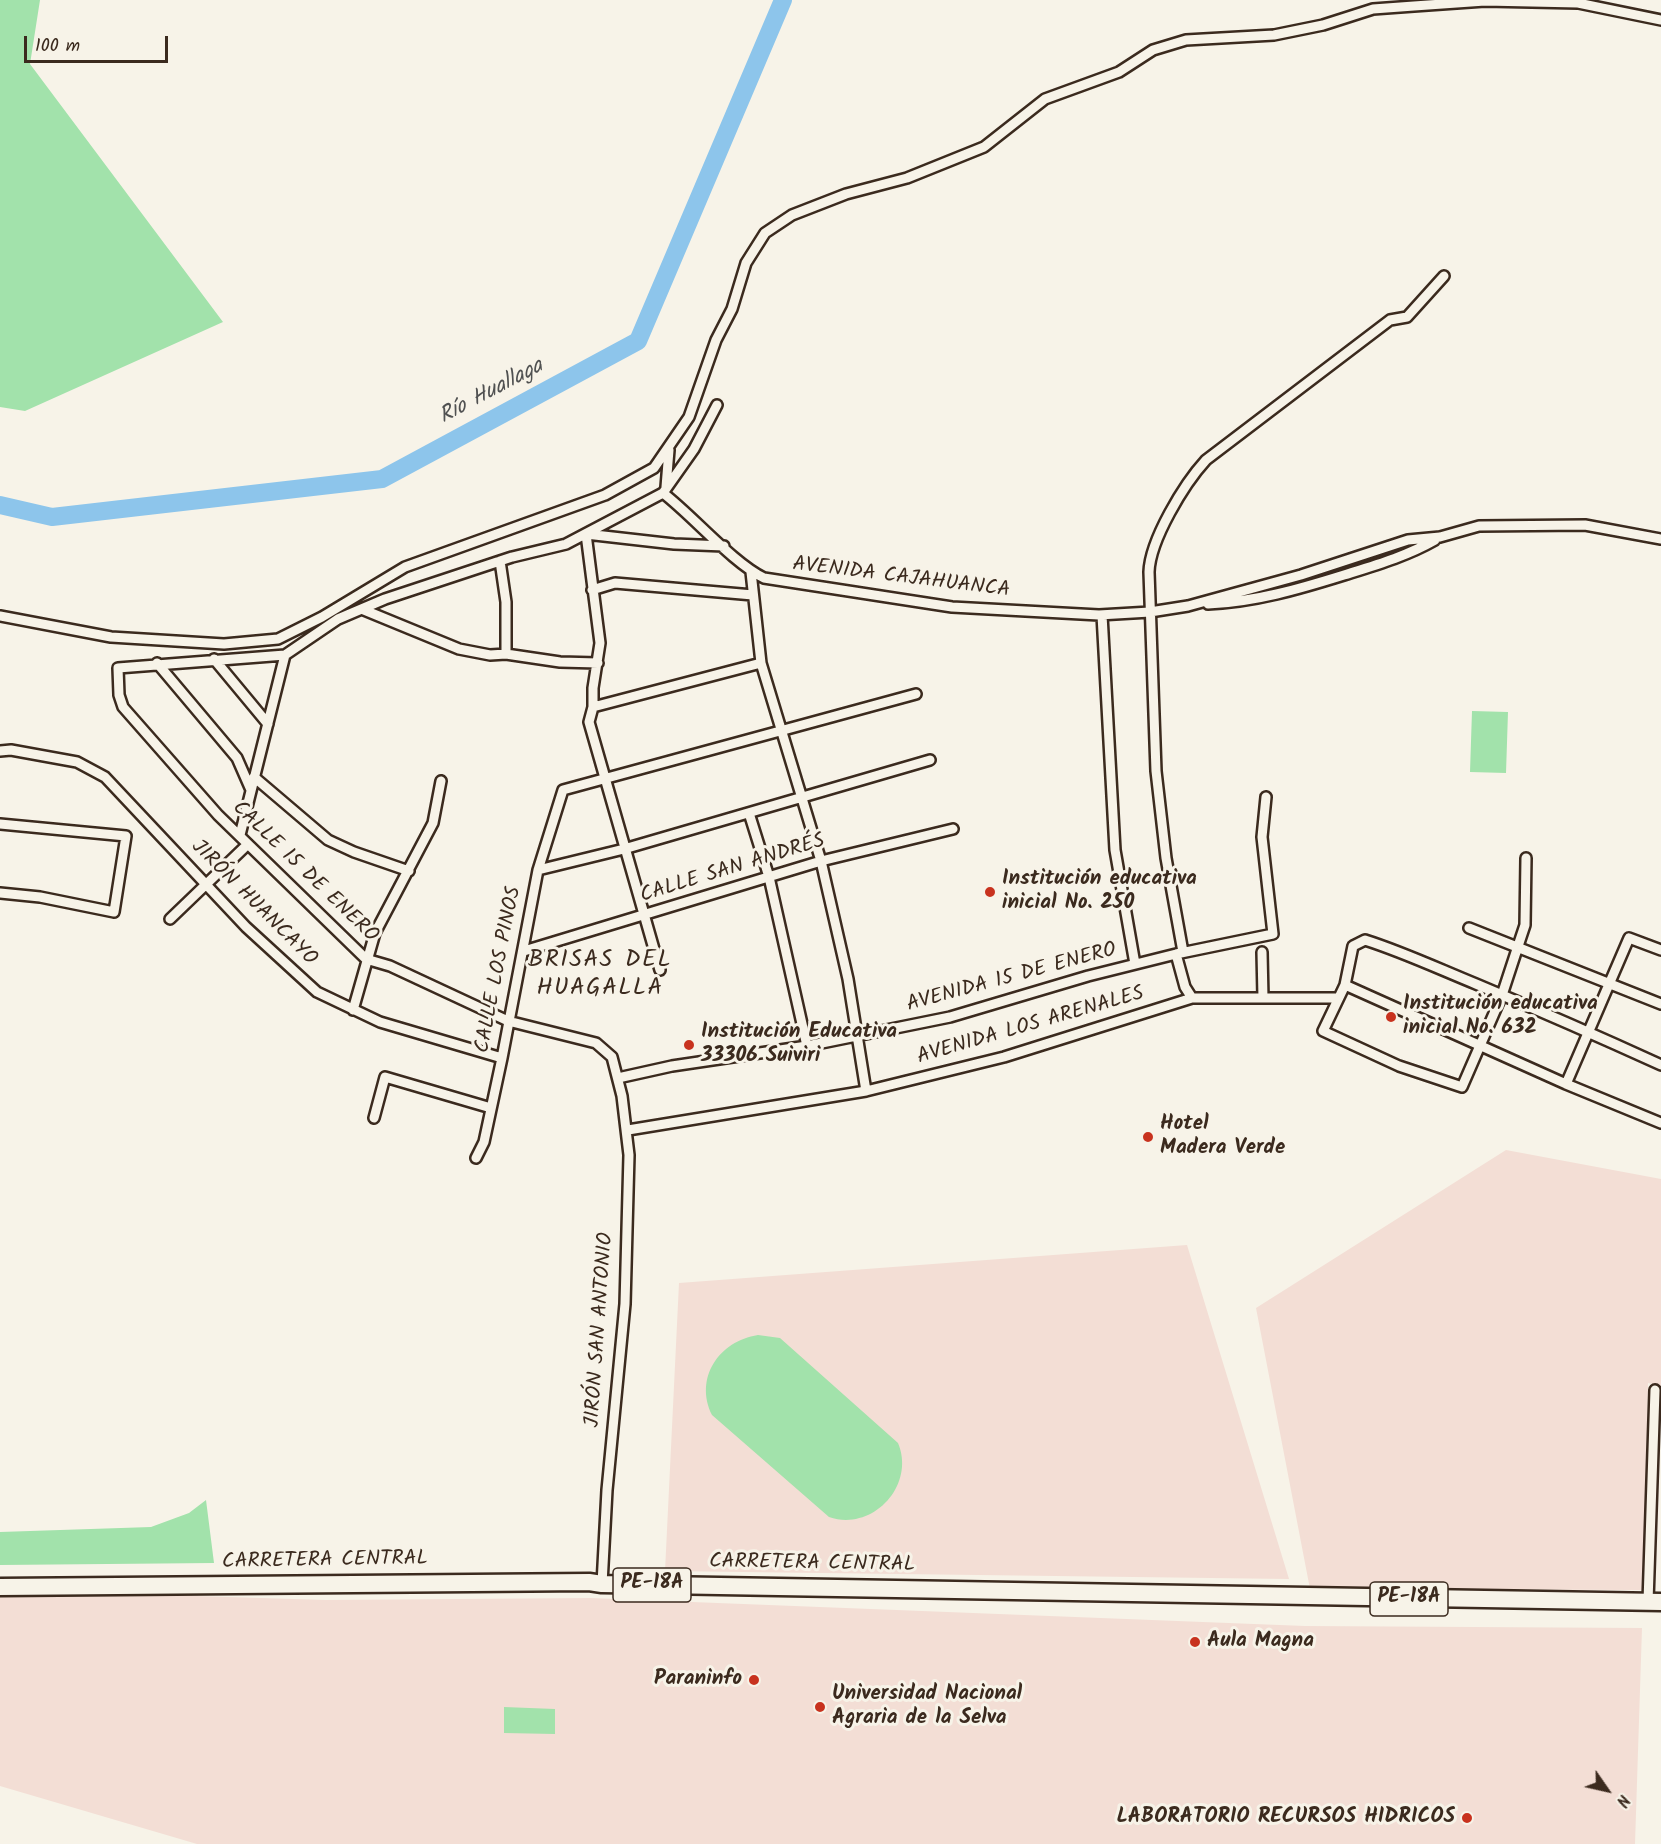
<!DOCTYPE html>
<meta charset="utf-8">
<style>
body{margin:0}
#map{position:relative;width:1661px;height:1844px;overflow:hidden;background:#f7f3e8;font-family:Kalam,sans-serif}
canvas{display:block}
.north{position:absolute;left:1577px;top:1760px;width:60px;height:60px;-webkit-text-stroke:4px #f7f3e8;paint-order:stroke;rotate:124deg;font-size:16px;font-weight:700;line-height:24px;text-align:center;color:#3b2a1e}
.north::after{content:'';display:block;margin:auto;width:21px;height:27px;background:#3b2a1e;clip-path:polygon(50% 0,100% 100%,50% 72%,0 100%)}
.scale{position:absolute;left:24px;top:36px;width:144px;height:27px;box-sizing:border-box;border:3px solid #3b2a1e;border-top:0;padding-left:8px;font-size:18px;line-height:21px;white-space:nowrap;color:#3b2a1e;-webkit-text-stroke:4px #f7f3e8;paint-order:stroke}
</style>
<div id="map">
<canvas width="1661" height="1844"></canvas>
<div class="north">N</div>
<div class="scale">100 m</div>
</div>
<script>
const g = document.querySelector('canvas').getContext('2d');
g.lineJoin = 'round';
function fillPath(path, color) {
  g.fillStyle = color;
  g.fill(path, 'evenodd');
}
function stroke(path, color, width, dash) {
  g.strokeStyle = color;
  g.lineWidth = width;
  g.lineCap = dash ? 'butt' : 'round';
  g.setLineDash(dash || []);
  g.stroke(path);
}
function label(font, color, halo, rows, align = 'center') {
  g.font = font + ' Kalam,sans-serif';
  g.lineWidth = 6;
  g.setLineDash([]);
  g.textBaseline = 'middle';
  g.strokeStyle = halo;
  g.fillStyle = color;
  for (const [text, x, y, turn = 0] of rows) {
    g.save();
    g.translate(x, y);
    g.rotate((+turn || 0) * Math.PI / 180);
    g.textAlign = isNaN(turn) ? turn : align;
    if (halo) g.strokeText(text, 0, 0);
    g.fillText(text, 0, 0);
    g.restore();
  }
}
fillPath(new Path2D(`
 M1506 1150 1661 1179V1386L1648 1383 1644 1590 1310 1589 1256 1308Z
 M1187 1245 1289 1579 665 1571 679 1283Z
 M0 1590 326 1600 590 1598 1305 1626 1642 1628 1635 1844H197L0 1786Z`), '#f3ded5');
fillPath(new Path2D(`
 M0 0H40L30 64 223 322 25 411 0 407Z
 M1472 711 1508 712 1506 773 1470 772Z
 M758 1335 780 1338 898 1443C916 1486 872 1532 829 1517L712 1415C694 1378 719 1341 758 1335Z
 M206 1500 214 1563 0 1565V1532L151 1527 189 1513Z
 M504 1707 555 1709V1734L504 1733Z`), '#a2e2ab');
stroke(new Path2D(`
 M0 505 52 517 382 479 638 341 783 0`), '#8dc5eb', 18);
const street = new Path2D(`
 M666 487 669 450
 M663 493C693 516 733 563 764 578L952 607 1099 615 1150 612 1188 606 1301 575 1408 540 1440 537 1479 526 1585 525 1661 539
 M500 561 506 602V654
 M751 572 761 663 821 861 848 979 866 1091
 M592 590 615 583 753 595
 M1208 604C1255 602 1299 589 1344 575 1376 565 1407 556 1435 540
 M364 610 459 649 490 655 506 654 560 662 598 663
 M1102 615 1115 850 1135 964
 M0 616 111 637 224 644 278 639 322 617 405 567 605 495 654 468 689 417 716 340 732 309 746 263 765 233 792 215 846 194 907 178 984 147 1045 99 1119 72 1153 50 1186 40 1274 35 1323 25 1373 9 1414 6 1485 1 1578 3 1661 20
 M214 659 268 724
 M157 663 237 758 251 790
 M593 707 761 663
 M0 751 11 750 77 762 105 777 246 927 317 992 380 1022 502 1058
 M254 777 328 840 354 852 409 871
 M749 813 769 877 807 1046
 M0 824 126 836 114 912 40 897 0 893
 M240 835 285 655
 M1526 858 1525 925 1521 937 1502 995 1462 1087 1399 1066 1323 1031 1345 985 1353 946 1365 940C1403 952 1439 969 1476 984 1538 1010 1600 1037 1661 1065
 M538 870 624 849 930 760
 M170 919 248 844
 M1469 928 1661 1004
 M524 951 821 861 953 829
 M1183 952 1166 858 1156 771 1149 572C1150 540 1184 484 1206 460L1390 320 1407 317 1444 276
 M1262 952 1263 998
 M1176 954 1185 987 1192 998
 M660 970 589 722 593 707V688L600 643 586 534 674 544 724 546
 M1345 985 1566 1084 1661 1123
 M353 1010 375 933 433 823 441 781
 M618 1078 672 1066 807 1046 950 1017 1088 976 1176 954 1273 934 1262 837 1266 797
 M1566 1084 1629 938 1661 950
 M374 1118 385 1077 491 1108
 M628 1130 866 1091 1004 1057 1192 998H1338
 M476 1158 484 1142 502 1058 538 870 563 790 916 694
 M602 1584 607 1490 625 1304 629 1155 622 1096 612 1057 596 1043 508 1021 390 966 366 959 218 815 123 707 119 695 118 668 285 655 338 619 385 599 512 557 566 544 663 493 694 449 717 405
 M1648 1602 1655 1390`);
const highway = new Path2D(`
 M0 1587 589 1582 602 1584 1661 1602`);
stroke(street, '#3b2a1e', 14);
stroke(highway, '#3b2a1e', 21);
stroke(street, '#f7f3e8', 9);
stroke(highway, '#f7f3e8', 16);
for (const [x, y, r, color] of [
 [990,892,6,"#c8321e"],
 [1391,1017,6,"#c8321e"],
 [689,1045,6,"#c8321e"],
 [1148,1137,6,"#c8321e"],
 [1195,1642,6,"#c8321e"],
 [754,1680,6,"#c8321e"],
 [820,1707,6,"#c8321e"],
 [1467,1818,6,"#c8321e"]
]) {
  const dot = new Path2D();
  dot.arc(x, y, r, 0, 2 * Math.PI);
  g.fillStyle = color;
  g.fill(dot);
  stroke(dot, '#f7f3e8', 2);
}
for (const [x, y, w] of [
 [652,1585,78],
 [1409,1599,78]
]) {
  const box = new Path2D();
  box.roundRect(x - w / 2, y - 17, w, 34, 4.5);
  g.fillStyle = '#f7f3e8';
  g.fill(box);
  stroke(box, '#3b2a1e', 1.5);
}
label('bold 20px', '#3b2a1e', null, [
 ["PE-18A",652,1585],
 ["PE-18A",1409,1599]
]);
label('21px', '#3b2a1e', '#f7f3e8', [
 ["AVENIDA CAJAHUANCA",901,579,7],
 ["CALLE SAN ANDRÉS",733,870,-17],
 ["CALLE 15 DE ENERO",304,873,44],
 ["JIRÓN HUANCAYO",253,904,45],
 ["CALLE LOS PINOS",500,970,-79],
 ["AVENIDA 15 DE ENERO",1012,979,-15],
 ["AVENIDA LOS ARENALES",1031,1027,-16],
 ["JIRÓN SAN ANTONIO",601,1330,-86],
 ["CARRETERA CENTRAL",325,1562,-1],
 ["CARRETERA CENTRAL",812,1565,1]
]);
label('bold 21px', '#3b2a1e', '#f7f3e8', [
 ["Institución educativa",1002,880],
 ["inicial No. 250",1002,904],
 ["Institución educativa",1403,1005],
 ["inicial No. 632",1403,1029],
 ["Institución Educativa",701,1033],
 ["33306 Suiviri",701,1057],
 ["Hotel",1160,1125],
 ["Madera Verde",1160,1149],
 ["Aula Magna",1207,1642],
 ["Paraninfo",742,1680,"right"],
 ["Universidad Nacional",832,1695],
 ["Agraria de la Selva",832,1719],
 ["LABORATORIO RECURSOS HIDRICOS",1455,1818,"right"]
], 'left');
label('italic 22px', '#505151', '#f7f3e8', [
 ["Río Huallaga",492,393,-28]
]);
g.letterSpacing = '1.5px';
label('24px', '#3b2a1e', '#f7f3e8', [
 ["BRISAS DEL",600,962],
 ["HUAGALLA",600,990]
]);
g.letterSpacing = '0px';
</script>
